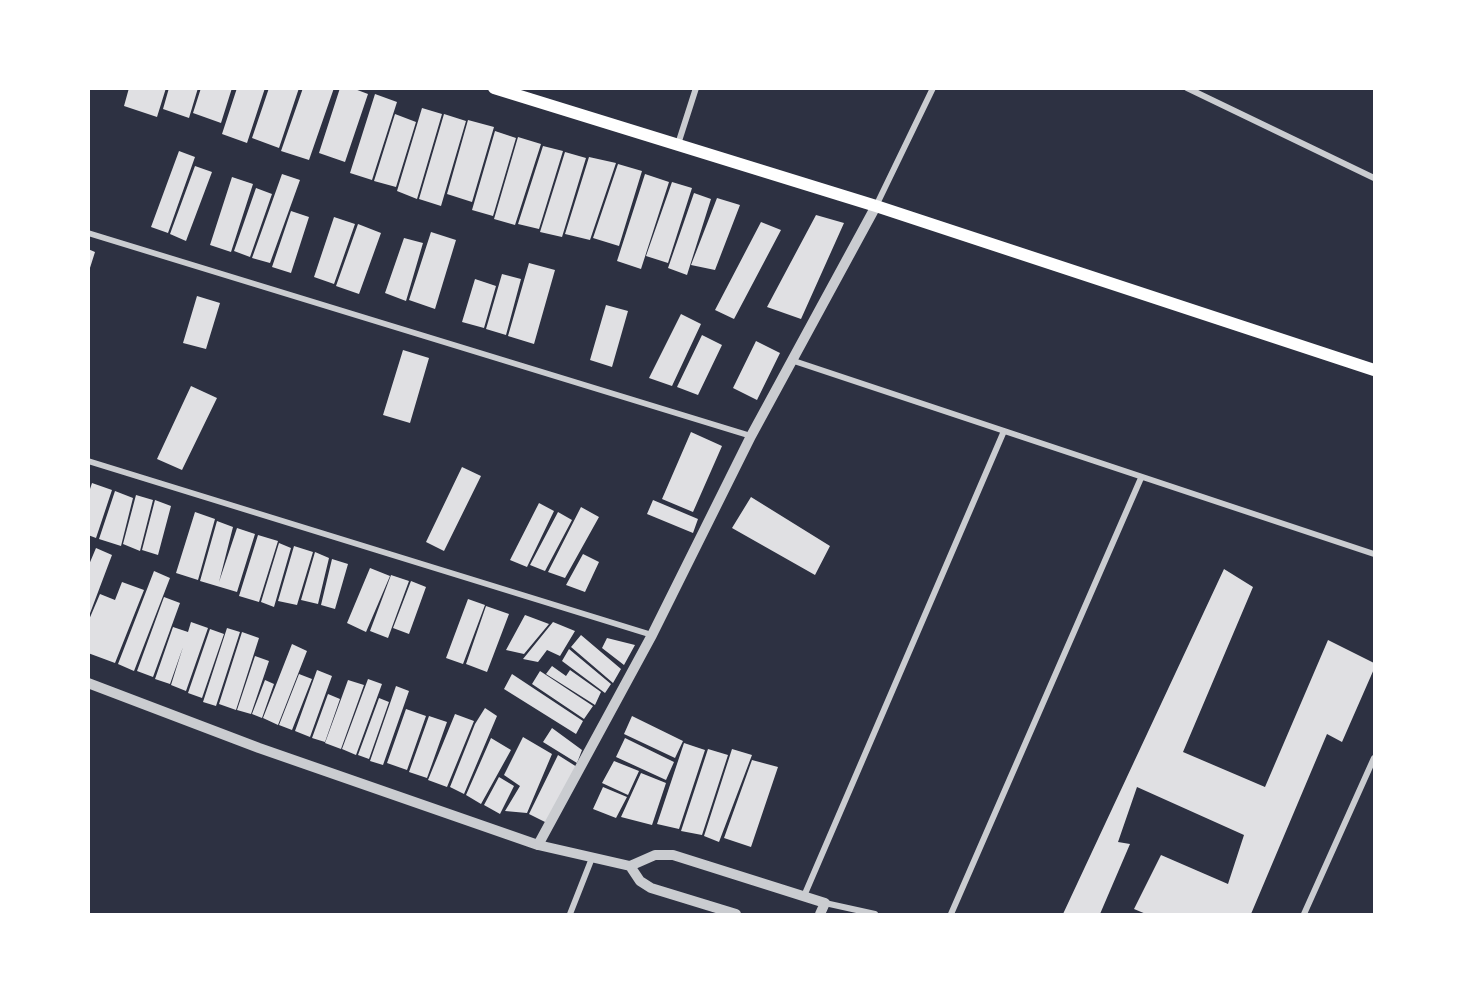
<!DOCTYPE html>
<style>
body{margin:0}
#map{position:relative;width:1463px;height:1003px;overflow:hidden;background:#2d3142;font-family:"Exo 2",sans-serif}
canvas{display:block}
.frame{position:absolute;inset:0;border:90px solid #fff;pointer-events:none}
</style>
<div id="map">
<canvas width="1463" height="1003"></canvas>
<div class="frame"></div>
</div>
<script>
const g = document.querySelector('canvas').getContext('2d');
g.lineJoin = 'round';
function fillPath(path, color) {
  g.fillStyle = color;
  g.fill(path, 'evenodd');
}
function stroke(path, color, width, dash) {
  g.strokeStyle = color;
  g.lineWidth = width;
  g.lineCap = dash ? 'butt' : 'round';
  g.setLineDash(dash || []);
  g.stroke(path);
}
fillPath(new Path2D(`
 M129 88H166L157 117 124 106Z
 M169 88H198L189 118 163 109Z
 M201 88H232L221 123 193 113Z
 M237 88H265L247 143 222 134Z
 M269 88H299L279 148 252 138Z
 M303 88H334L309 160 281 151Z
 M340 88H352L368 94 345 162 319 153Z
 M375 94 397 102 372 180 350 173Z
 M422 108 442 114 417 199 397 191Z
 M395 114 416 122 396 187 374 181Z
 M444 114 466 121 441 206 419 199Z
 M468 120 494 127 472 202 447 194Z
 M495 131 516 138 493 216 472 210Z
 M518 137 541 144 515 225 494 219Z
 M543 146 563 151 539 229 518 224Z
 M179 151 195 157 168 233 151 227Z
 M565 152 586 158 562 237 540 232Z
 M589 157 616 163 590 240 565 234Z
 M618 164 642 171 619 246 593 238Z
 M195 166 212 172 186 241 170 234Z
 M282 174 300 180 270 263 252 258Z
 M645 174 669 182 641 269 617 261Z
 M232 177 253 184 231 252 210 245Z
 M672 182 692 188 668 263 646 256Z
 M256 188 272 194 250 257 234 251Z
 M694 193 711 199 687 275 668 268Z
 M717 198 740 205 715 270 691 265Z
 M291 211 309 217 291 273 272 267Z
 M816 215 844 223 801 319 767 307Z
 M334 217 355 224 334 284 314 277Z
 M761 222 781 230 734 319 715 310Z
 M358 224 381 233 359 294 336 286Z
 M431 232 456 240 435 309 409 300Z
 M404 238 423 243 406 301 385 293Z
 M88 249 95 252 89 271 88 270Z
 M529 263 555 270 534 344 508 336Z
 M502 274 521 279 506 335 486 329Z
 M475 279 496 286 484 328 462 322Z
 M197 296 220 303 206 349 183 343Z
 M606 305 628 311 612 367 590 360Z
 M681 314 701 324 672 386 649 378Z
 M702 335 722 345 698 395 677 387Z
 M756 341 780 353 757 400 733 388Z
 M403 350 429 358 410 423 383 415Z
 M191 386 217 398 182 470 157 459Z
 M691 432 722 446 693 512 662 499Z
 M462 467 481 476 444 551 426 542Z
 M92 483 112 490 96 538 88 535V495Z
 M115 491 133 498 121 546 99 539Z
 M136 495 153 500 140 551 123 544Z
 M751 497 830 546 815 575 732 528Z
 M155 500 171 506 158 555 142 550Z
 M653 500 698 519 693 533 647 514Z
 M539 503 554 511 527 567 510 560Z
 M581 507 599 517 565 578 548 572Z
 M195 512 215 519 198 580 176 573Z
 M558 512 572 520 545 571 530 565Z
 M217 521 233 527 219 582 237 528 255 534 237 592 200 581Z
 M258 535 278 541 259 602 239 596Z
 M279 543 291 548 274 607 261 602Z
 M294 546 313 552 297 605 278 601Z
 M96 548 112 555 89 616 88 567Z
 M315 552 329 558 318 604 301 600Z
 M583 554 599 562 585 592 566 585Z
 M332 559 348 564 335 609 321 605Z
 M370 568 390 576 366 632 347 623Z
 M1224 569 1253 587 1183 752 1265 787 1328 640 1374 663V669L1342 742 1327 734 1251 914H1146L1134 909 1161 855 1228 884 1244 835 1137 787 1118 842 1130 844 1100 914H1063Z
 M154 571 170 578 134 671 118 664Z
 M391 575 409 581 388 638 370 631Z
 M411 581 426 587 409 634 393 628Z
 M122 582 144 590 115 663 88 653V622L100 594 115 600Z
 M164 597 180 603 153 677 137 671Z
 M468 599 485 605 463 664 446 658Z
 M486 606 509 614 487 672 466 664Z
 M525 615 549 624 524 654 506 650Z
 M191 622 208 628 186 691 171 685 183 647 170 684 155 679 173 627 188 632Z
 M553 622 575 631 560 656 547 650 538 662 523 659Z
 M227 628 240 632 216 706 203 702Z
 M210 629 224 634 202 698 188 693Z
 M242 632 259 638 236 710 219 704Z
 M581 635 621 669 613 683 571 647Z
 M607 638 635 645 624 665 602 648Z
 M292 644 307 651 278 725 263 718Z
 M569 649 611 684 605 693 562 661Z
 M255 656 269 661 251 714 237 710Z
 M552 666 566 676 570 670 601 692 595 705 546 674Z
 M317 670 332 676 310 737 295 731Z
 M540 671 593 706 584 719 532 684Z
 M299 674 312 679 292 730 279 725Z
 M512 674 583 721 576 734 504 689Z
 M368 679 382 684 356 755 342 749Z
 M265 680 274 684 262 718 252 714Z
 M348 680 364 685 341 749 325 743Z
 M396 686 409 691 383 765 370 761Z
 M328 694 340 699 325 742 312 738Z
 M379 698 389 702 369 759 358 755Z
 M485 708 497 716 464 794 450 787 475 724Z
 M406 709 426 716 407 770 387 763Z
 M455 714 474 721 447 787 428 780Z
 M429 716 447 722 427 778 409 772Z
 M632 716 683 741 675 758 624 734Z
 M552 728 582 750 577 763 543 742Z
 M523 737 552 754 527 813 505 811 520 786 504 775Z
 M491 738 511 750 481 804 466 795Z
 M625 738 674 762 666 780 616 757Z
 M684 743 705 750 679 829 657 824Z
 M708 749 728 755 702 835 681 831Z
 M732 749 752 755 719 842 704 836Z
 M558 755 577 767 547 823 529 814Z
 M752 760 778 767 751 847 724 838Z
 M614 761 639 771 628 795 602 783Z
 M641 773 666 783 652 825 621 817Z
 M499 777 514 786 500 814 484 805Z
 M603 787 627 797 616 818 593 809Z`), '#e0e0e3');
stroke(new Path2D(`
 M1187 88 1374 178
 M678 144 696 88
 M876 206 933 88
 M88 233 751 436
 M794 361 1374 554
 M88 461 652 635
 M804 896 1004 431
 M825 903 875 914
 M570 914 592 858
 M951 914 1141 478
 M1304 914 1374 758`), '#caccd0', 6);
stroke(new Path2D(`
 M88 683 259 748 538 845 630 866 655 855H673L825 903 820 914
 M538 845 652 635 751 436 876 206
 M630 866 640 881 651 888 736 914`), '#caccd0', 10);
stroke(new Path2D(`
 M494 88 876 206 1374 370`), '#fff', 12);
</script>
